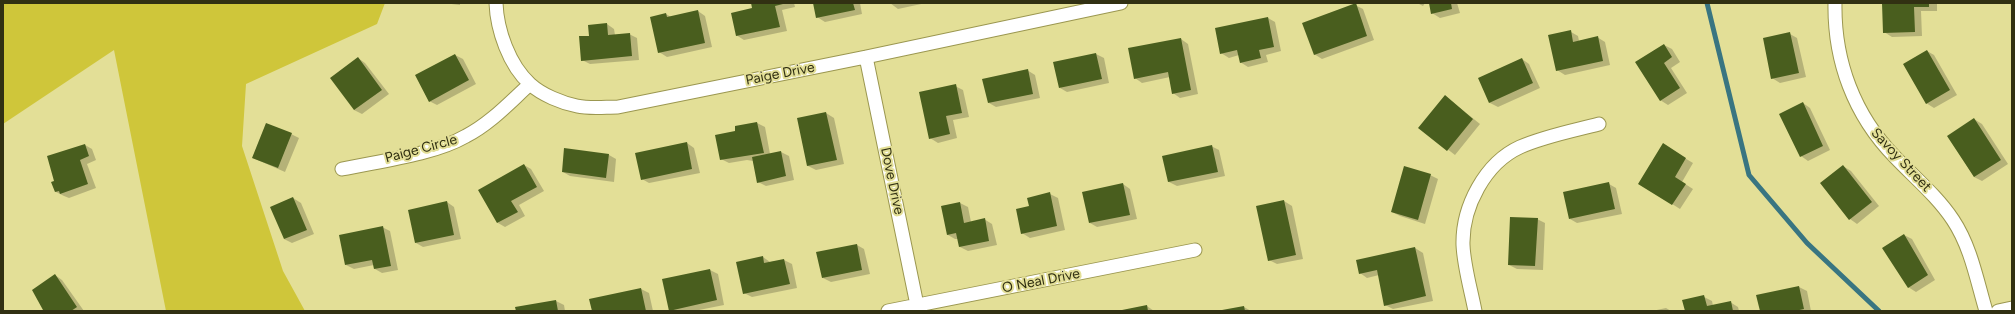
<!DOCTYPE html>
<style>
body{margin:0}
#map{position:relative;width:2015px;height:314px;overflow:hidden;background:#e3df97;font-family:Figtree,sans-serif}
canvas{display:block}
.frame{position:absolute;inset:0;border:4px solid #313012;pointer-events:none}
</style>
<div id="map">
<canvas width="2015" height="314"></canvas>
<div class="frame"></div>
</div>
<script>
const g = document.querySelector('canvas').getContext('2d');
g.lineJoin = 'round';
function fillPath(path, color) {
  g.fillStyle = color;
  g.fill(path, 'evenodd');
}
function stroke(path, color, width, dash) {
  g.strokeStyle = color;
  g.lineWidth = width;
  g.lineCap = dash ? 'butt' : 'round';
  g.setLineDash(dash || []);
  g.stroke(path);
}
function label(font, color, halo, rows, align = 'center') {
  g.font = font + ' Figtree,sans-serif';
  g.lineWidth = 4;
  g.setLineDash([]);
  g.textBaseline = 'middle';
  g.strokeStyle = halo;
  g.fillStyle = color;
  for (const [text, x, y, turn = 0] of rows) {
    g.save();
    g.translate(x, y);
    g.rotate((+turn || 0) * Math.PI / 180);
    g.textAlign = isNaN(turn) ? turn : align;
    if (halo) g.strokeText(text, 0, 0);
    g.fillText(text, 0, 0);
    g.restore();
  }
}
fillPath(new Path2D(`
 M3 3H385L377 24 246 84 242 146 283 271 305 311H166L114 50 3 124Z`), '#cfc63a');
fillPath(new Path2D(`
 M443 3H460V5Z
 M752 3H794L795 7 782 10 787 31 744 40 736 35 753 9Z
 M814 3H860L862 14 825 22 817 17Z
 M890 3H926L898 9Z
 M1417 3H1425L1423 6Z
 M1430 3H1457L1460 13 1440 18 1432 13Z
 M1784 3H1799L1798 4Z
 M1883 3H1937V11H1921L1922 36 1892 37 1884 32Z
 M1355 5 1363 9 1374 40 1322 59 1314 54Z
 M698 11 705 16 712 47 667 57 659 52 666 14 671 17Z
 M1268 18 1275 22 1281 51 1266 55 1268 62 1248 67 1240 62 1239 55 1229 58 1221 53Z
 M607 24 614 29 615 35 629 34 637 38 639 60 590 64 582 60 590 36Z
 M1571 32 1578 36 1579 41 1597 37 1605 42 1610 65 1565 75 1557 70Z
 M1790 34 1797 38 1806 77 1780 83 1772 78Z
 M1181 39 1188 44 1198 94 1180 98 1173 93 1170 77 1142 83 1135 78Z
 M1664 45 1672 49 1680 62 1671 68 1687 93 1668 105 1660 100Z
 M1927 51 1934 55 1957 95 1934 108 1926 103Z
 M1096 54 1104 58 1109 83 1067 92 1060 88Z
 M455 55 463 59 476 84 437 105 429 101 416 76Z
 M358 58 365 63 389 94 362 114 354 110Z
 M1522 59 1529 64 1540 88 1498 107 1490 103 1479 79Z
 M1027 70 1035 75 1040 98 996 107 989 103Z
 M955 86 963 90 969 117 953 120 957 138 938 143 930 138Z
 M1445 96 1480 124 1455 155 1420 128Z
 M1803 103 1810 108 1830 150 1808 161 1801 156Z
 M826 113 834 118 844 164 816 170 808 166 798 119Z
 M1974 119 1982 124 2008 164 1982 181 1974 177 1948 136Z
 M757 123 765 127 770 154 781 152 789 156 794 180 766 186 758 182 753 161 747 160 729 163 721 159 737 131 736 127Z
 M291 134 299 138 285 172 253 158Z
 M687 143 694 148 700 173 649 183 642 179Z
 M85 145 92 149 96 160 87 164 96 188 69 198 64 196 56 192 53 183 56 182Z
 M1663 145 1693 163 1682 182 1693 189 1680 209 1639 183Z
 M1211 146 1219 150 1225 176 1177 186 1169 182 1164 157Z
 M609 155 616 159 614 182 570 176 563 172Z
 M524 165 531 169 544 191 519 205 525 216 505 227 498 223Z
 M1843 166 1851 171 1879 206 1857 224 1850 219Z
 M1430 175 1438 179 1425 224 1400 216 1392 212Z
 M1123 184 1130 189 1137 219 1097 227 1090 223Z
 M1609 184 1616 188 1622 214 1577 223 1570 219Z
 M1050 194 1058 198 1065 230 1030 238 1022 233Z
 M293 198 301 203 314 234 292 243 284 239Z
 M1284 201 1292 206 1303 259 1277 264 1269 260Z
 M447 202 454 207 461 239 423 247 416 243Z
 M960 203 968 207 971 222 984 219 992 224 997 245 968 251 960 247 958 239H955L948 235 942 206Z
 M1537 219 1545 223 1543 270 1517 269 1509 265Z
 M382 227 390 231 398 270 382 273 375 269 374 265 354 269 346 265Z
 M1904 235 1912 239 1935 280 1916 292 1908 287Z
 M857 245 864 249 870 274 831 282 823 278Z
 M1415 248 1423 253 1433 301 1393 309 1385 305 1379 275 1367 278 1360 273Z
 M763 257 770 262 784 260 792 264 797 288 752 297 744 293Z
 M710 270 718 274 724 305 694 311 670 310 664 280Z
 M55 275 62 280 84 311 44 310Z
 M1799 287 1807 291 1811 311H1761L1757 296Z
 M641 289 649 293 653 311H593Z
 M1704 297 1712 301 1713 306 1730 302 1738 307 1739 311H1686Z
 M556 301 564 305 565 311H517Z
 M1147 306 1154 311H1124Z
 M1244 307 1251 311H1224Z
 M1666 308 1671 311H1652Z`), '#0003');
stroke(new Path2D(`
 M1707 3 1749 175 1807 243 1879 311`), '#397581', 5);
fillPath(new Path2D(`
 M751 3H787L775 6 780 27 736 36 731 13 752 8Z
 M813 3H853L855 10 816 18Z
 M1356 3 1367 36 1314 55 1302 23Z
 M1429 3H1451L1452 9 1431 14Z
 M1882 3H1929V7H1914L1915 32 1883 33Z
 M698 10 705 43 658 53 650 17 666 13 667 17Z
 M1268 17 1274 47 1259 50 1261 58 1240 63 1237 50 1220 54 1215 28Z
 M607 23 608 35 630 33 632 56 581 61 579 36H589L588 25Z
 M1571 30 1573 42 1598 36 1603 61 1556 71 1548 35Z
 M1790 32 1799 73 1771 79 1763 38Z
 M1181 38 1191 90 1172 94 1168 72 1134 79 1128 48Z
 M1664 44 1672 57 1664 63 1680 88 1660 101 1635 62Z
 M1927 50 1950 90 1926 104 1903 64Z
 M1096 53 1102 79 1059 88 1053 62Z
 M455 54 469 80 429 102 415 75Z
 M358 57 382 90 354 110 330 78Z
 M1522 58 1533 83 1489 103 1478 78Z
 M1028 69 1033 94 988 103 982 79Z
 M956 84 962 113 946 116 950 134 929 139 919 92Z
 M1445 95 1473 119 1447 151 1418 128Z
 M1803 102 1823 146 1800 157 1779 114Z
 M826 112 837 160 807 166 797 118Z
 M1974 118 2001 160 1974 177 1947 136Z
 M757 122 764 153 720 160 715 135 735 131V126Z
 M266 123 292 133 278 168 252 158Z
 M687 142 692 169 641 180 635 153Z
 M1663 143 1686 158 1675 177 1686 184 1672 205 1638 184Z
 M85 144 89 156 80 160 88 184 60 194 59 191 55 192 51 182 54 181 47 156Z
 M1212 145 1218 172 1168 182 1162 156Z
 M564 148 609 154 606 178 562 172Z
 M781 151 786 176 757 183 752 157Z
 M524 164 537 187 511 201 518 212 497 223 478 190Z
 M1843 165 1872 202 1849 220 1820 183Z
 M1404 166 1431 174 1418 220 1391 212Z
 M1609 182 1615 209 1569 219 1563 192Z
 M1123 183 1130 215 1089 223 1082 192Z
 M1050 192 1057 226 1021 234 1016 209 1029 206 1027 198Z
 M293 197 307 230 284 239 270 207Z
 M1284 200 1296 255 1268 261 1256 206Z
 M447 201 454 235 415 243 408 210Z
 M960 202 964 223 985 218 989 241 959 247 956 233 947 235 941 206Z
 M1510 217 1538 218 1535 266 1508 265Z
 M383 226 391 266 374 269 372 260 345 265 339 235Z
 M1904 234 1928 275 1908 288 1882 248Z
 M857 244 862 270 822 278 816 252Z
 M1415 247 1426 296 1384 306 1377 270 1359 274 1356 260Z
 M763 256 764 263 784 259 790 284 743 294 736 262Z
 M710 269 717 300 669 311 662 279Z
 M55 274 77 307 71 311 43 310 32 290Z
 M1799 286 1804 309 1795 311H1760L1756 295Z
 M641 288 646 311H592L589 299Z
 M1704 295 1707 306 1731 301 1733 311H1685L1682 300Z
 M556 300 558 311H516L515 307Z
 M1147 305 1148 311H1122V310Z
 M1244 306 1245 311H1222V310Z`), '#495e1e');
const street = new Path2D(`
 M496 3C497 30 509 65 530 84 542 95 562 103 577 106 590 109 605 107 618 107L866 57 1121 3
 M1835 3C1834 61 1854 115 1895 157 1915 178 1937 196 1953 220 1971 247 1977 281 1986 311
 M866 57 917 305
 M342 169C379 161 433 155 466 136 491 123 510 102 530 84
 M888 311 1195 250
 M1475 311C1471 290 1464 267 1463 245 1462 207 1485 163 1520 147 1545 136 1572 131 1599 124
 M1998 311 2012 308`);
stroke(street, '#9b9750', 15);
stroke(street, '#fff', 13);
label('14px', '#313012', '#e3df97', [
 ["Paige Drive",780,74,-11],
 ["Paige Circle",421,149,-15],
 ["Savoy Street",1901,160,47],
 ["Dove Drive",892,181,78],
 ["O Neal Drive",1041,281,-11]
]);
</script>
